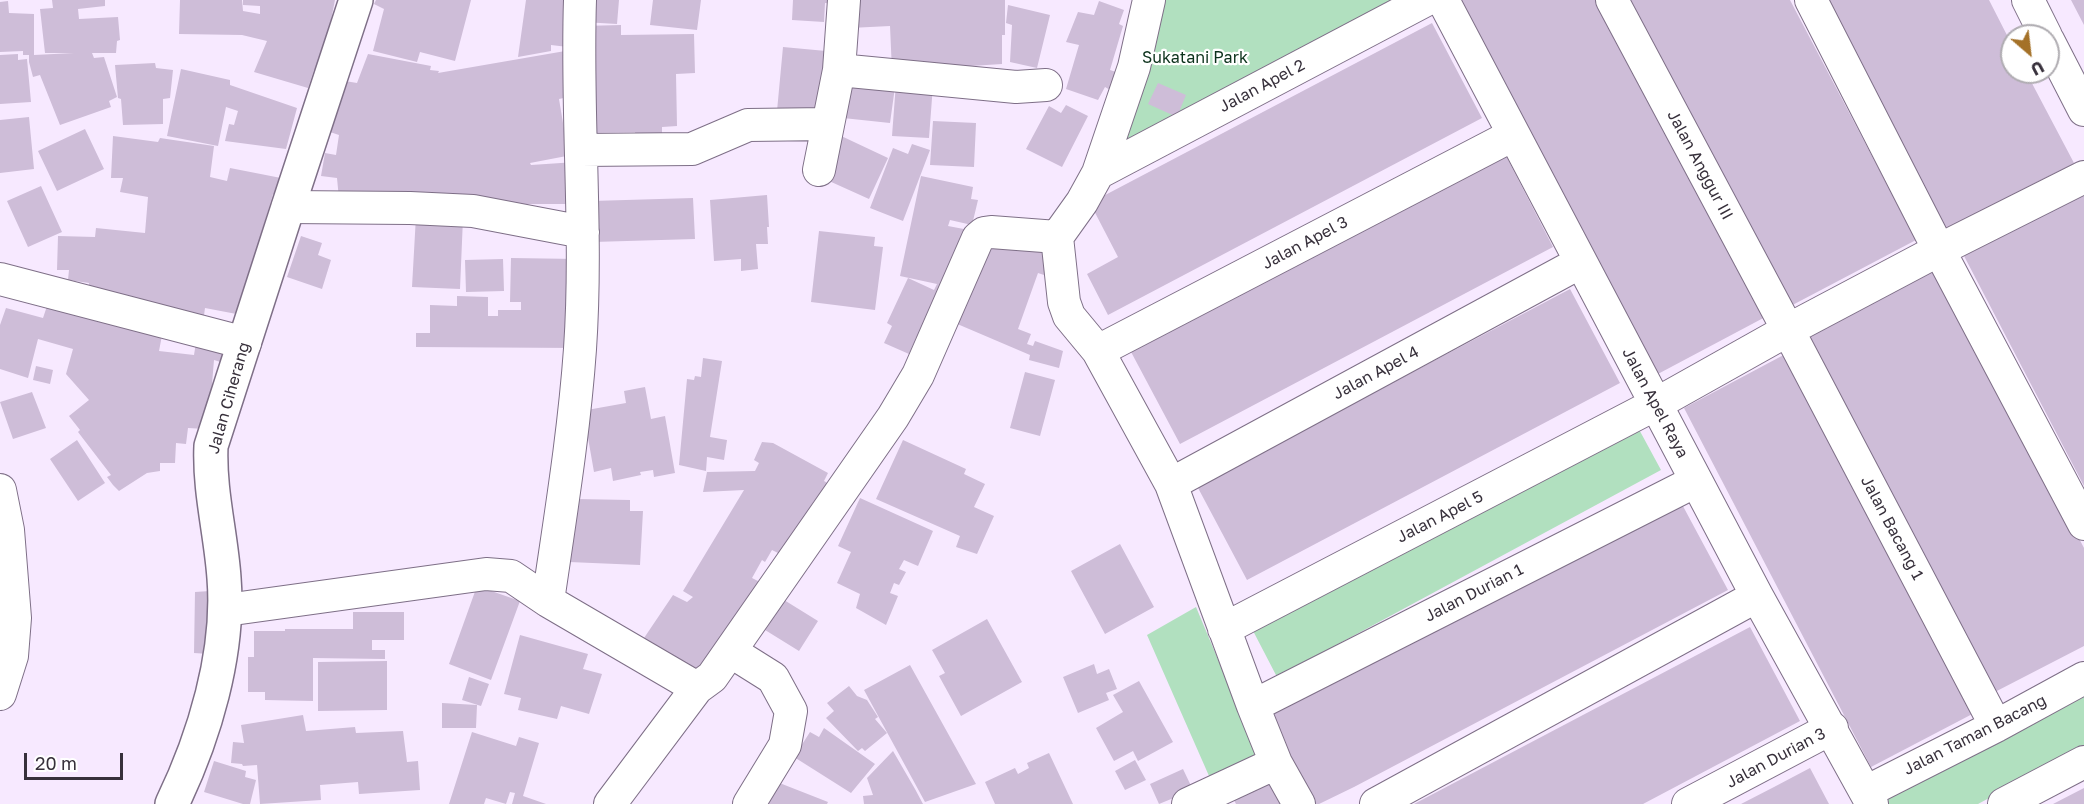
<!DOCTYPE html>
<style>
body{margin:0}
#map{position:relative;width:2084px;height:804px;overflow:hidden;background:#f7e9ff;font-family:"Golos Text",sans-serif}
canvas{display:block}
.north{position:absolute;left:2000px;top:24px;width:60px;height:60px;box-sizing:border-box;background:#fff;border:2px solid #afacb1;border-radius:50%;rotate:152deg;font-size:16px;font-weight:700;line-height:24px;text-align:center;color:#37303b}
.north::after{content:'';display:block;margin:auto;width:21px;height:27px;background:#a47128;clip-path:polygon(50% 0,100% 100%,50% 72%,0 100%)}
.scale{position:absolute;left:24px;top:753px;width:99px;height:27px;box-sizing:border-box;border:3px solid #37303b;border-top:0;padding-left:8px;font-size:18px;line-height:21px;white-space:nowrap;color:#37303b;-webkit-text-stroke:4px #fff;paint-order:stroke}
</style>
<div id="map">
<canvas width="2084" height="804"></canvas>
<div class="north">U</div>
<div class="scale">20 m</div>
</div>
<script>
const g = document.querySelector('canvas').getContext('2d');
g.lineJoin = 'round';
function fillPath(path, color) {
  g.fillStyle = color;
  g.fill(path, 'evenodd');
}
function stroke(path, color, width, dash) {
  g.strokeStyle = color;
  g.lineWidth = width;
  g.lineCap = dash ? 'butt' : 'round';
  g.setLineDash(dash || []);
  g.stroke(path);
}
function label(font, color, halo, rows, align = 'center') {
  g.font = font + ' "Golos Text",sans-serif';
  g.lineWidth = 4.5;
  g.setLineDash([]);
  g.textBaseline = 'middle';
  g.strokeStyle = halo;
  g.fillStyle = color;
  for (const [text, x, y, turn = 0] of rows) {
    g.save();
    g.translate(x, y);
    g.rotate((+turn || 0) * Math.PI / 180);
    g.textAlign = isNaN(turn) ? turn : align;
    if (halo) g.strokeText(text, 0, 0);
    g.fillText(text, 0, 0);
    g.restore();
  }
}
fillPath(new Path2D(`
 M1149 0H1426L1098 173Z
 M1635 422 1661 470 1277 677 1250 625Z
 M1196 607 1261 762 1213 785 1147 635Z
 M2084 693V747L1978 804H1876Z`), '#b1e0bf');
fillPath(new Path2D(`
 M52 0H105V6L78 9 79 19 118 17 120 40 117 41 116 53H92L94 58 104 57 117 97 109 101 111 107 60 125 40 75 33 77 29 62V55H23V51L0 52V2L8 1 9 13 34 14V55L74 53H45L40 9 53 8Z
 M180 0H242L243 11 260 14V6L243 5V0H335L329 30 332 31 317 71 314 70 308 88 254 72 267 41 242 35 179 34Z
 M376 0H471L455 61 420 52 417 62 373 51 384 9 374 4Z
 M526 0H573L568 47 551 45V51L518 57Z
 M584 0H619L617 24 583 22Z
 M653 0H701L697 30 650 25Z
 M793 0H836V4L825 3 824 22 792 20Z
 M849 0H1005V35H1002V64L892 71 890 26 850 28Z
 M1460 0H1605L1769 315 1656 375Z
 M1621 0H1790L1916 240 1783 310Z
 M1820 0H1989L2012 45V72H2026L2074 163 1940 232Z
 M2071 0H2084V25Z
 M1099 1 1124 10 1119 24 1123 26 1110 70 1116 72 1110 90 1105 87 1098 100 1066 89 1079 45 1066 42 1078 12 1094 15Z
 M1008 5 1050 15 1037 68 1010 62 1012 25 1006 23Z
 M1432 23 1482 118 1108 315 1087 274 1118 257 1090 203Z
 M621 25V35L694 34 695 73 676 74 677 126 662 127V137L636 138 635 132 586 133 583 26Z
 M783 47 826 51 821 115 777 111Z
 M571 50 573 96 559 99 564 129 570 128 577 154 530 163 531 165 576 162 578 204H418L339 199 337 178 321 176 325 153 336 155 339 135 330 132 345 81 357 83 368 54 431 66 430 70 439 71 438 73Z
 M18 54V60L27 59 31 102 0 104V55Z
 M155 63 156 68 173 70 170 98 163 99V124L123 125 121 99 118 98 115 65Z
 M181 69 230 80V85L297 108 286 149 225 141 229 124 234 125 238 111 226 107 218 146 167 136Z
 M848 81 895 87 890 123 843 118Z
 M896 83 933 85 929 138 892 136Z
 M1158 83 1186 95 1177 117 1148 104Z
 M1066 105 1088 116 1062 167 1026 149 1049 106 1061 113Z
 M29 117 34 169 0 173V120Z
 M933 121 976 123 974 167 930 165Z
 M85 129 104 169 57 191 38 151Z
 M837 134 888 158 869 199 818 176Z
 M113 136 158 142 160 138 214 146 210 177 227 181 230 168 281 178 277 194H273L258 244 265 246 247 316 205 308 203 323 88 295 89 283 68 280 69 270H57L58 236 95 237 96 228 145 233 148 197 120 192 123 178H111Z
 M912 144 930 150 903 221 870 208 893 148 908 154Z
 M1504 152 1553 247 1180 444 1130 350Z
 M921 176 973 187 971 199 978 200 972 225 950 220 948 226 969 230 922 341 916 338 909 354 884 343 892 326 887 323 908 278 934 290 937 284 900 276Z
 M41 186 62 232 28 247 7 201Z
 M2084 191V486L1963 254Z
 M767 195 769 227H767L768 244H756L758 269 741 271V259L714 261 710 200Z
 M693 198 695 239 593 242 592 201Z
 M416 216 463 218 460 289 412 287Z
 M819 231 875 237 874 246 883 247 875 310 811 302Z
 M301 236 322 243 318 255 331 260 322 289 287 277Z
 M997 237 1048 253 1047 276 1038 273 1018 329 1031 334 1027 344 1033 346 1035 341 1063 351 1059 368 1029 360 1030 355 955 323 977 264 983 266Z
 M511 258 578 259 577 348 416 347V333H430V305L457 306V296L488 297V316H498V310H521V302H510Z
 M503 259 504 291 466 292 465 260Z
 M1937 265 2084 548V646L1991 694 1804 334Z
 M1570 289 1620 383 1247 580 1197 486Z
 M50 297 164 325 159 351 194 355 197 336 234 346 227 364 214 360 209 420 205 429 188 428 186 444 176 443 175 463H160V471L147 473 119 491 113 485 107 477 111 475 78 432 80 430 69 416 89 400 66 374 73 349 38 339 28 378 0 369V325L6 308 43 318Z
 M1793 350 1980 710 1871 767 1684 408Z
 M703 358 722 361 710 437 727 440 724 460 707 457 706 471 679 465 687 379 694 380 695 376 701 377Z
 M36 366 53 370 50 384 33 380Z
 M1025 372 1055 380 1040 436 1010 428Z
 M645 387 651 419 665 416 675 473 654 477 653 470 640 472 641 475 613 481 611 468 594 472 584 415 587 410 626 403 624 391Z
 M32 392 46 428 13 439 0 402Z
 M77 440 105 483 78 501 50 459Z
 M903 440 966 469 964 474 985 484 974 507 994 516 977 554 956 547 960 536 876 499Z
 M762 442 773 443 828 473 824 481 831 485 819 504 814 501 782 555 772 550 765 562 762 560 752 578 762 583 740 621 733 618 700 677 642 641 673 595 687 602 693 597 683 591 744 490 703 492 707 472 755 471 759 463 754 460Z
 M1677 495 1728 590 1354 787 1319 804H1313L1265 712Z
 M860 498 933 531 918 566 904 560 899 569 906 572 899 585 894 583 890 593 898 596 886 625 856 608 860 594 837 583 851 552 838 546Z
 M576 499 630 500V511H643L640 565 569 562Z
 M1120 544 1154 607 1105 634 1071 571Z
 M477 586 520 601 491 680 449 664Z
 M210 591 209 654 194 653 195 592Z
 M776 595 818 621 799 651 757 625Z
 M353 612H404V640H372V650H385V659L313 658V701L265 700V692H248V657H254V631H285V629H353Z
 M987 619 1022 682 961 716 939 676 945 673 932 650Z
 M1750 627 1800 721 1643 804H1414Z
 M520 635 588 654 583 669 602 674 589 714 561 706 557 719 518 710 521 698 504 694Z
 M387 661V710L318 711V662Z
 M1094 664 1097 674 1109 669 1117 689 1106 693 1109 700 1078 713 1063 677Z
 M910 665 976 784 925 802 864 690Z
 M469 677 489 684 481 706 462 700Z
 M1139 681 1173 742 1138 761 1133 751 1114 761 1096 728 1123 712 1113 695Z
 M849 686 857 696 867 700 878 717 875 719 887 733 865 751 862 748 858 751 826 718 834 711 827 703Z
 M442 703 477 705 476 728H442Z
 M303 715 306 731 355 727 356 733 403 731 407 762 418 761 420 790 359 794 358 782 320 785 321 800 260 804 257 765 243 766 242 764 231 763 233 742 244 743 241 725Z
 M824 728 875 764 851 793 794 757 810 732 819 737Z
 M472 732 516 746 519 737 539 743 523 796 546 804H512L515 793 510 792 506 804 486 798 484 804H449Z
 M893 751 915 789 923 804H864L863 796 873 795 867 778Z
 M1049 753 1073 804H995L985 782 1015 768 1018 774 1029 768 1027 763Z
 M1135 760 1146 780 1125 790 1115 771Z
 M214 761 246 771 245 777 256 780 250 804H243L204 792Z
 M1810 768 1829 804H1741L1774 787Z
 M1183 769 1193 790 1159 804 1150 784Z
 M1273 776 1288 804H1236L1233 798Z
 M777 782 828 802 827 804H762Z
 M2084 788V804H2053Z`), '#cebdd8');
const street = new Path2D(`
 M1149 0 1134 67 1098 173 1082 202 1057 237 1064 302 1069 316 1098 351 1171 484 1253 706 1276 763 1299 804
 M1443 0 1757 596 1872 804
 M1612 0 1788 330 1996 726
 M1811 0 1939 250 2084 524
 M2028 0 2046 36
 M2048 40 2084 110
 M839 70 1016 87 1046 85
 M581 150 692 149 748 125 827 124
 M819 170 839 70 844 0
 M1098 173 1426 0
 M288 207 410 208 473 211 583 232
 M0 279 245 343
 M1098 351 1513 135
 M1171 484 1581 262
 M0 490 8 530 15 618 12 656 0 694
 M548 601C560 518 574 434 580 349 588 233 576 116 580 0
 M226 610 486 574 511 576 548 601 697 688 712 677 893 417 918 375 978 238 984 233 991 232 1057 237
 M1224 629 1656 404 1788 330 1939 250 2084 177
 M730 651 773 678 791 711 785 745 749 804
 M1253 706 1696 481
 M1866 792 1996 726 2084 678
 M610 804 697 688
 M1188 804 1276 763
 M1376 804 1757 596
 M1688 804 1832 728
 M2004 804 2084 762`);
const secondary = new Path2D(`
 M172 804C204 738 230 653 224 578 221 534 209 491 211 446L288 207 356 0`);
stroke(street, '#7e6f87', 34);
stroke(secondary, '#7e6f87', 36);
stroke(street, '#fff', 32);
stroke(secondary, '#fff', 33);
label('16px', '#0c321c', '#fff', [
 ["Sukatani Park",1195,58]
]);
label('16px', '#37303b', '#fff', [
 ["Jalan Apel 2",1262,86,-28],
 ["Jalan Anggur III",1700,165,62],
 ["Jalan Apel 3",1305,243,-28],
 ["Jalan Apel 4",1376,373,-28],
 ["Jalan Ciherang",229,398,-74],
 ["Jalan Apel Raya",1655,403,62],
 ["Jalan Apel 5",1440,517,-27],
 ["Jalan Bacang 1",1892,528,62],
 ["Jalan Durian 1",1474,593,-27],
 ["Jalan Taman Bacang",1975,735,-27],
 ["Jalan Durian 3",1776,758,-28]
]);
</script>
